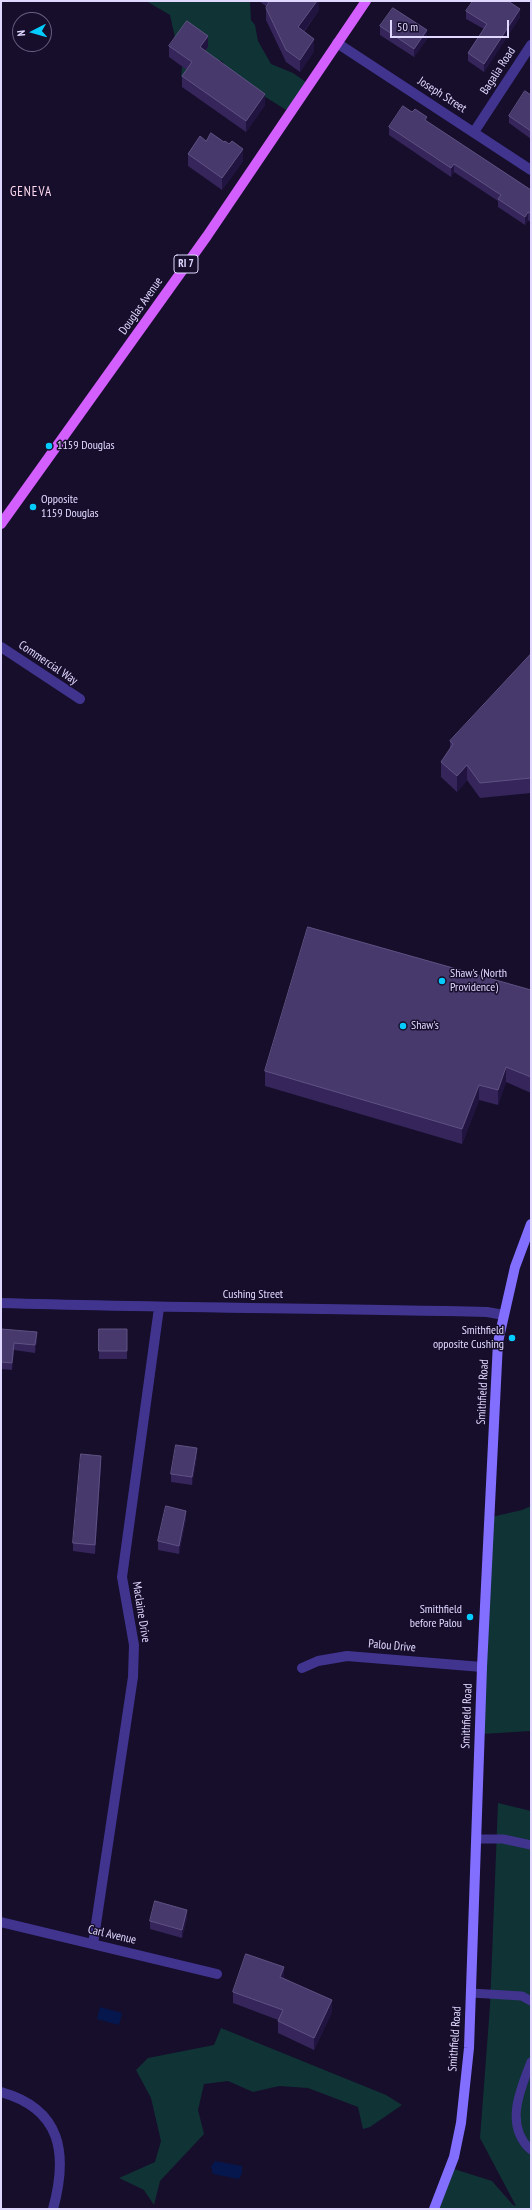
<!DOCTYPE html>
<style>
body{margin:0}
#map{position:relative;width:532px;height:2210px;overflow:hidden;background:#160e2b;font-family:"PT Sans Narrow",sans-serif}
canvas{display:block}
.frame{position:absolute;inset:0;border:2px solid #e0d8ff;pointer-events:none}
.north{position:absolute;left:12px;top:12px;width:40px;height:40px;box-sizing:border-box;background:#160e2b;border:1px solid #675f80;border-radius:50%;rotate:264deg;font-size:11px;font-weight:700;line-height:16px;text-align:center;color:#e0d8ff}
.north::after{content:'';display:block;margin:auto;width:14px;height:18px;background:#04ccff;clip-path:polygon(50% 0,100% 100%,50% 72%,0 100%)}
.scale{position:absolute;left:390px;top:20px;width:119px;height:18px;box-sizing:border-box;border:2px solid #e0d8ff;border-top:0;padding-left:5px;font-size:12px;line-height:14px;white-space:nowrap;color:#e0d8ff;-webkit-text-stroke:3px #160e2b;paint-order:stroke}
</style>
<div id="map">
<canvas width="532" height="2210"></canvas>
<div class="frame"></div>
<div class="north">N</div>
<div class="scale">50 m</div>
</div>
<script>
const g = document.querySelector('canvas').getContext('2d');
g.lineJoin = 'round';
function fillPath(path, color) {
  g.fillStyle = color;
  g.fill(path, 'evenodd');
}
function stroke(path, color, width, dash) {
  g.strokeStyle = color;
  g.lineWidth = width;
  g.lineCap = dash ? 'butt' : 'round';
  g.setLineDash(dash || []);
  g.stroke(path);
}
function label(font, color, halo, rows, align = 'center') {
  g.font = font + ' "PT Sans Narrow",sans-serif';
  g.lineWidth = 3;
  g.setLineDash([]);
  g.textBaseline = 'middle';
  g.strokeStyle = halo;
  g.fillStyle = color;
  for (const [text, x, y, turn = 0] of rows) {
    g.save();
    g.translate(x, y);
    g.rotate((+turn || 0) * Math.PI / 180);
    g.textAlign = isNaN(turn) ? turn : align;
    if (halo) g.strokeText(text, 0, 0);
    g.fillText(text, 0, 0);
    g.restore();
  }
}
fillPath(new Path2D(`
 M146 1H250L251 20 255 25 258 41 271 64 293 73 310 85 291 113 267 98 235 82 222 61 197 60 181 78 183 57 177 47 170 15Z
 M531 1506V1731L482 1734 487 1518 522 1510Z
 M498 1803 531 1811V2209H439L454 2169 492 2181 513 2205 516 2206 480 2138 490 2006Z
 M221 2028 386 2095 402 2105 370 2127 363 2129 358 2107 308 2088 279 2086 253 2092 228 2081 204 2084 198 2110 204 2134 160 2181 154 2205 144 2190 119 2178 155 2162 161 2141 151 2098 136 2070 148 2058 214 2045Z`), '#103336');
fillPath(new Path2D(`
 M100 2007 122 2013 119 2025 97 2019Z
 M215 2161 242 2166V2173L239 2179 213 2174 211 2166Z`), '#05174d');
stroke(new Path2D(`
 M476 1839H503L531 1845
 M471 1993 522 1996 531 2001
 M531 2062C520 2090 504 2126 531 2150`), '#41348f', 9);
stroke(new Path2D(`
 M337 43 531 170
 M474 132 531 45
 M1 647 80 699
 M1 1303C163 1308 325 1308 487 1312L504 1315
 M302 1668 318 1661 347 1656 482 1667
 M1 1922 217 1974
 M93 1944 133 1677 134 1645 122 1577 159 1308
 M1 2092C62 2109 68 2154 53 2209`), '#41348f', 10);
stroke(new Path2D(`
 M434 2209 454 2157 461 2123 469 2048 482 1667 498 1342 515 1267 531 1224`), '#826fff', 10);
stroke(new Path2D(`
 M1 524 207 236 366 1`), '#d45fff', 10);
fillPath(new Path2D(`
 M259 1H319V10L304 32 314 51 300 72 286 62 266 20V8L267 7Z
 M466 11 520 17 484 72 468 61V53L484 29 466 19Z
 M380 26 427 39 414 57 380 35Z
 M169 46 208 47 205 51 265 105 246 132 182 87V76L187 70 169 57Z
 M531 95V139L509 123V116Z
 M427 122 531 190V223L528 220 525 225 498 207V201L454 172 451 177 389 135V127Z
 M206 141 243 161 222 190 188 166V154Z
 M531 654V793L480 798 467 780 457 792 441 777V762L450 750V741Z
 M531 990V1093L506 1082 498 1105 479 1100 462 1144 265 1086V1071Z
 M1 1329 37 1339 35 1353 14 1350 12 1370 1 1369Z
 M99 1329H127V1359H99Z
 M197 1456 192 1485 171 1482V1474Z
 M101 1464 95 1554 73 1551V1543Z
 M186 1519 179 1554 158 1550V1541Z
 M187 1918 182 1938 150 1929V1921Z
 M284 1978 332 2012 314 2050 278 2033V2020L233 2003V1992Z`), '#35255a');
fillPath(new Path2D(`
 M317 1H319V10L298 39V27Z
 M520 9V17L484 72V64Z
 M427 30V39L414 57V49Z
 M208 36V47L200 58V47Z
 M314 39V51L300 72V60Z
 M265 94V105L246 132V121Z
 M243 149V161L222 190V178Z
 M454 164V172L451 177V168Z
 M528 212V220L525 225V217Z
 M467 765V780L457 792V776Z
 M506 1067V1082L498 1105V1090Z
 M479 1085V1100L462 1144V1129Z
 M37 1332V1339L35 1353V1345Z
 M14 1343V1350L12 1370V1363Z
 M197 1448V1456L192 1485V1477Z
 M101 1456V1464L95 1554V1545Z
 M186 1511V1519L179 1554V1546Z
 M187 1910V1918L182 1938V1930Z
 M284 1967V1979L280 1977Z
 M332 2000V2012L314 2050V2038Z`), '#211440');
const building = new Path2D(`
 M270 1H317L298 27 314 39 300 60 286 50 266 8Z
 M473 1H508L520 9 484 64 468 53 487 24 466 11Z
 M393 8 427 30 414 49 380 26Z
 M187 21 208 36 200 47 265 94 246 121 182 76 192 62 169 46Z
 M525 91 531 95V131L509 116Z
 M403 106 412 112 415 109 427 117 425 120 531 190V214L528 212 525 217 498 199 501 195 454 164 451 168 389 127Z
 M211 133 224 142 225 141 229 144 232 141 243 149 222 178 188 154 200 136 206 141Z
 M531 654V778L480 783 467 765 457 776 441 762 453 744 450 741Z
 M308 927 531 990V1077L506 1067 498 1090 479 1085 462 1129 265 1071Z
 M1 1329 37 1332 35 1345 14 1343 12 1363 1 1362Z
 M99 1329H127V1351H99Z
 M176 1445 197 1448 192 1477 171 1474Z
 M81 1454 101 1456 95 1545 73 1543Z
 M166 1506 186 1511 179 1546 158 1541Z
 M155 1901 187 1910 182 1930 150 1921Z
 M246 1954 284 1967 280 1977 332 2000 314 2038 278 2021 283 2010 233 1992Z`);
fillPath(building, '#47396c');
stroke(building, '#5f5283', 1);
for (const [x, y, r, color] of [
 [49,446,4,"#04ccff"],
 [33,507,4,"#04ccff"],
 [442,981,4,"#04ccff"],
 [403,1026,4,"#04ccff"],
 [512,1338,4,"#04ccff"],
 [470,1617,4,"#04ccff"]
]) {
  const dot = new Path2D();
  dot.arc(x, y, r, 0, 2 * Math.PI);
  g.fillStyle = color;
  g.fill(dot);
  stroke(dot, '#160e2b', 1.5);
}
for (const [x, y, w] of [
 [186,264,24]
]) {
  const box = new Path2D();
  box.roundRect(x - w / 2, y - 9, w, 18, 3);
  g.fillStyle = '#160e2b';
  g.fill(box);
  stroke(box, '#e0d8ff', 1);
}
label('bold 11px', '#e0d8ff', null, [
 ["RI 7",186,264]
]);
label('12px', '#e0d8ff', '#160e2b', [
 ["Bagalia Road",498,71,-57],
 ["Joseph Street",442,95,33],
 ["Douglas Avenue",141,306,-55],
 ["Commercial Way",48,663,34],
 ["Cushing Street",253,1295],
 ["Smithfield Road",483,1392,-87],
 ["Maclaine Drive",141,1612,81],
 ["Palou Drive",392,1646,5],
 ["Smithfield Road",467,1716,-88],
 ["Carl Avenue",112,1935,13],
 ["Smithfield Road",455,2039,-86]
]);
label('12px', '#e0d8ff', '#160e2b', [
 ["1159 Douglas",57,446],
 ["Opposite",41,500],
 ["1159 Douglas",41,514],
 ["Shaw's (North",450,974],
 ["Providence)",450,988],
 ["Shaw's",411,1026],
 ["Smithfield",504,1331,"right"],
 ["opposite Cushing",504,1345,"right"],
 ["Smithfield",462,1610,"right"],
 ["before Palou",462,1624,"right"]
], 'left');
g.letterSpacing = '1px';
label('13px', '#ffdaee', '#160e2b', [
 ["GENEVA",31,192]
]);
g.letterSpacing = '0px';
</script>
